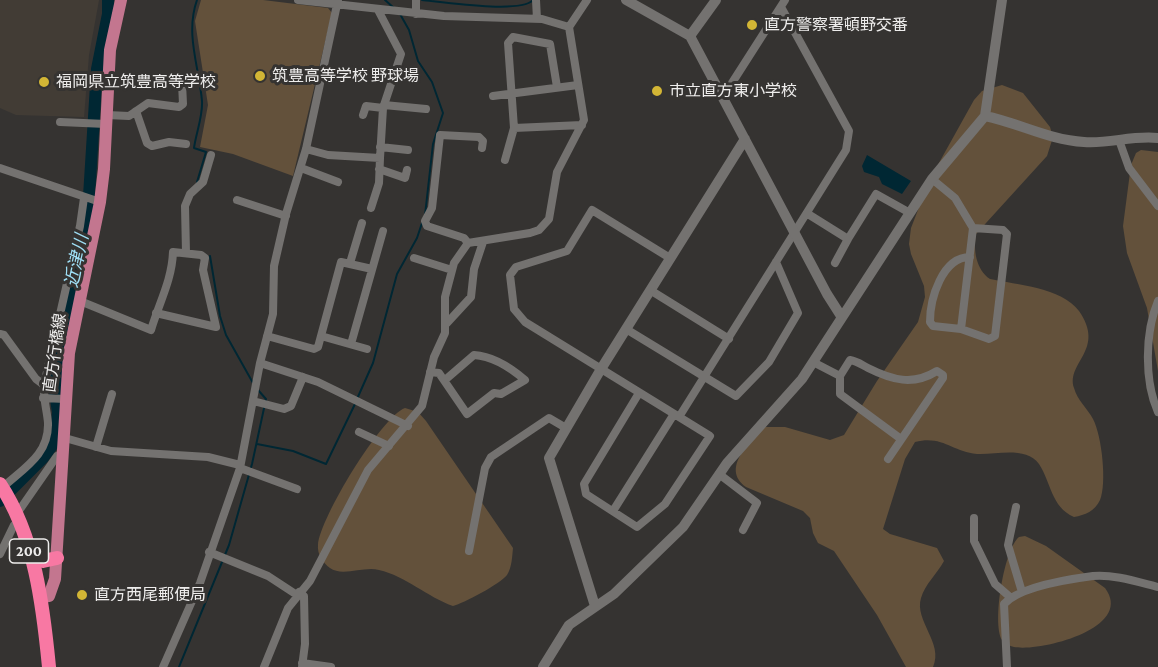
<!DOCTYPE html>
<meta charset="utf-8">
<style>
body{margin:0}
canvas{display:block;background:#353331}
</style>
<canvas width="1158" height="667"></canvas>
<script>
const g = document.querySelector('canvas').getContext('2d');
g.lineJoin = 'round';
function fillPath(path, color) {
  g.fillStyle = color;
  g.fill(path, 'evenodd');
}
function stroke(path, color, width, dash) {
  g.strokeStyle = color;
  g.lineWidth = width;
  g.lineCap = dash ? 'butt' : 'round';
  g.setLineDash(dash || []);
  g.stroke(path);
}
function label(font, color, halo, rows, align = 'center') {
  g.font = font + ' "Crimson Pro","Noto Sans JP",serif';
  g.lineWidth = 6;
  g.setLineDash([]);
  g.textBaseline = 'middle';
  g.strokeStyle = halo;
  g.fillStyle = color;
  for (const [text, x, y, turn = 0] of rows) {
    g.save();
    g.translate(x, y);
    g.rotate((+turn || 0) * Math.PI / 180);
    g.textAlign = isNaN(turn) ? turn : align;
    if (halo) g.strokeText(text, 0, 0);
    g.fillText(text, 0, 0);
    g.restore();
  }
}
fillPath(new Path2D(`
 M0 0H99L89 55 84 117 16 115 0 108Z`), '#423c35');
fillPath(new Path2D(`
 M201 0H263L328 8 332 13 293 176 233 154 200 147 208 105 195 21Z
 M1002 85 1023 93 1050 127 1053 137 1047 156 976 234C973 249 976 270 990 279 1017 285 1061 287 1079 311 1106 350 1066 362 1074 388 1077 400 1088 409 1093 419 1102 436 1107 484 1100 500 1095 511 1085 515 1074 517 1051 507 1051 482 1039 464 1026 446 996 455 977 454 952 452 943 435 915 442L905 459 883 529 890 534 937 548 944 561C937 574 925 584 921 598 914 621 944 643 933 667H906L877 615 834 551 818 543 813 533 810 518 803 511 746 487C720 468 751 442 764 427H785L830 440 844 435 877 381 918 322 925 297 924 286 911 254 909 244 911 228 930 179 974 100 982 91Z
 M1141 150 1158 152V371L1147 308 1127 253 1123 226 1131 165 1136 153Z
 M405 408 418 412 426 421 513 548C512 557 512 567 507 575 500 584 464 603 453 606 427 597 406 576 379 570 364 566 342 577 330 568 323 563 317 554 318 545 320 518 381 417 405 408Z
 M1025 536 1046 546 1105 588C1135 628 1041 652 1014 647 1009 646 1006 643 1002 640 992 623 1004 549 1019 537Z`), '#63513b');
fillPath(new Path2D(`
 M867 155 911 181 902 194 882 184 879 177 864 172 862 166Z`), '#002733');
stroke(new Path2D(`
 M385 0 394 8
 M422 0C442 2 522 14 533 0
 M400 14 409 30 418 61 432 82 443 113 433 144 425 215
 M197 182 206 152 194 148C196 133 203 116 202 101 199 66 185 34 197 0
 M210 256 220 316 226 335 253 383
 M357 399 373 363 397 274 417 238 422 223
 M257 444 293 451 326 464 355 404
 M179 667 229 545 252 464 266 399 258 390`), '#002733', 2);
stroke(new Path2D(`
 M0 501 43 458 51 447 56 434 58 412 55 393 60 339 88 212 97 69 108 14V0`), '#002733', 12);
stroke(new Path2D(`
 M298 0 444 16 542 19 569 27
 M536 0 537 19
 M416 14V0
 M569 27 587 0
 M557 87 550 44 513 37 508 43 514 128 582 125
 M493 96 578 85
 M723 97 785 0
 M384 105 426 109
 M136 111 147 143 152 146 169 142 186 144
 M107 115 129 116 148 103 179 107 183 104 182 83
 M363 115 366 106 383 108
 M60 122 106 124
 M1119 140 1129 168 1158 206
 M380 147 408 150
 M306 149 328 155 380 158 383 108 401 54 378 10
 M505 160 514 128
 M0 168 100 202
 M301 168 338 182
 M379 169 405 178 407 170
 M932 179 955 198 973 228 961 329
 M237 200 286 216
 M371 208 379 183 380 158
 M808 214 848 239 876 194 910 213
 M468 243 464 238 427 226 425 221 432 208 440 135 479 137 483 141 482 148
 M186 253 185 206 190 194 203 182 211 155
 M970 257C942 257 930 299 930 322L933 326 961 329 989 339 995 336 1007 234 1003 230 973 228
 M414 258 452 270
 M350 263 362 223
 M835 263 848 239
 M650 290 729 339
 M80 301 151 330C159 303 172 280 173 252L201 255 205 258 203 270 216 327 156 313
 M1158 301C1145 332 1144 381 1158 412
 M447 323 471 297 474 269 483 242
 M626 329 736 396 769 362 798 313 776 262
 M0 334 4 335 36 379 44 385
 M267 336 314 349 318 347 341 262 372 269
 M321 336 367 349
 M351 344 383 231
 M813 362 840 376
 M260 363 318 382 408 426
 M430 372 439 373 467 414 494 393 501 394 525 380C511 368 492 356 474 355L445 380
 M639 393 584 484 586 494 637 527 665 504 710 436 525 322 514 309 510 275 516 267 567 251 592 210 670 258
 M43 398 65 399
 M253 401 284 409 291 406 303 377
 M679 417 846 150 849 131 781 7
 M359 432 389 446
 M65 438 111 451 208 457 240 465
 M96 447 112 394
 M888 459 943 378V375L937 371C913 386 892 380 868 368 862 365 857 361 850 360L840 376V394L901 439
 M240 468 297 489
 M719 474 757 503 743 530
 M1 489C22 469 49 456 48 423 47 410 43 399 44 385L80 226 84 198
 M1016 507 1008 545 1022 592
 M613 511 674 414
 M16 515 57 456 64 452
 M974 518V541L995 584 1010 597
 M469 551 485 468 491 457 549 418 566 428
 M209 552 268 576 297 595
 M0 554 14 525 19 521
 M299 592 304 596 305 644 302 667
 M302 663 331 667
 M163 667 200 583 240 468 260 363 273 314 274 266 286 214 306 149 338 0
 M264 667 288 608 310 581 368 470 422 406 434 357 445 333V297L454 263 468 243 530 233 539 230 549 219 557 172 584 120 569 27
 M1007 667 1004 604C1019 587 1070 579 1093 576 1113 574 1138 582 1158 587`), '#747270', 8);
stroke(new Path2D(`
 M626 0 690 36 827 294 841 316
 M690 36 716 0
 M985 116C1019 123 1049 140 1084 142 1109 144 1133 135 1158 138
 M595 606 549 458 601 369 745 139
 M543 667 569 625 614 594 683 527 727 463 802 379 932 179 985 116 1002 0`), '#747270', 10);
stroke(new Path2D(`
 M40 597 49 596 55 579 69 353 100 202 104 169 110 50 121 0`), '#c3768f', 12);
stroke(new Path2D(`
 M0 484C35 537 43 605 49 667
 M31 547 43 561 57 558`), '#f878a3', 14);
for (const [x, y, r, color] of [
 [752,25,6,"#d3b635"],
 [260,76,6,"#d3b635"],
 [44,82,6,"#d3b635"],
 [657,91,6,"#d3b635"],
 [82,595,6,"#d3b635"]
]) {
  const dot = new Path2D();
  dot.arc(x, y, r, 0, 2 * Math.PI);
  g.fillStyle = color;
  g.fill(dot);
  stroke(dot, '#353331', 2);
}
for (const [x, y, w] of [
 [29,551,39]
]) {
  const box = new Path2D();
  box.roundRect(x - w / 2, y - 12, w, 24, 4.5);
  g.fillStyle = '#353331';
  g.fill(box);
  stroke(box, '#eeedec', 1.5);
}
label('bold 15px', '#eeedec', null, [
 ["200",29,551]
]);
label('16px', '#eeedec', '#353331', [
 ["直方警察署頓野交番",764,25],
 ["筑豊高等学校 野球場",272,76],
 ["福岡県立筑豊高等学校",56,82],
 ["市立直方東小学校",669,91],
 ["直方西尾郵便局",94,595]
], 'left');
label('16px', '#eeedec', '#353331', [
 ["直方行橋線",55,353,-82]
]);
label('italic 18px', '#9fe0f7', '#353331', [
 ["近津川",77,261,-78]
]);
</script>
